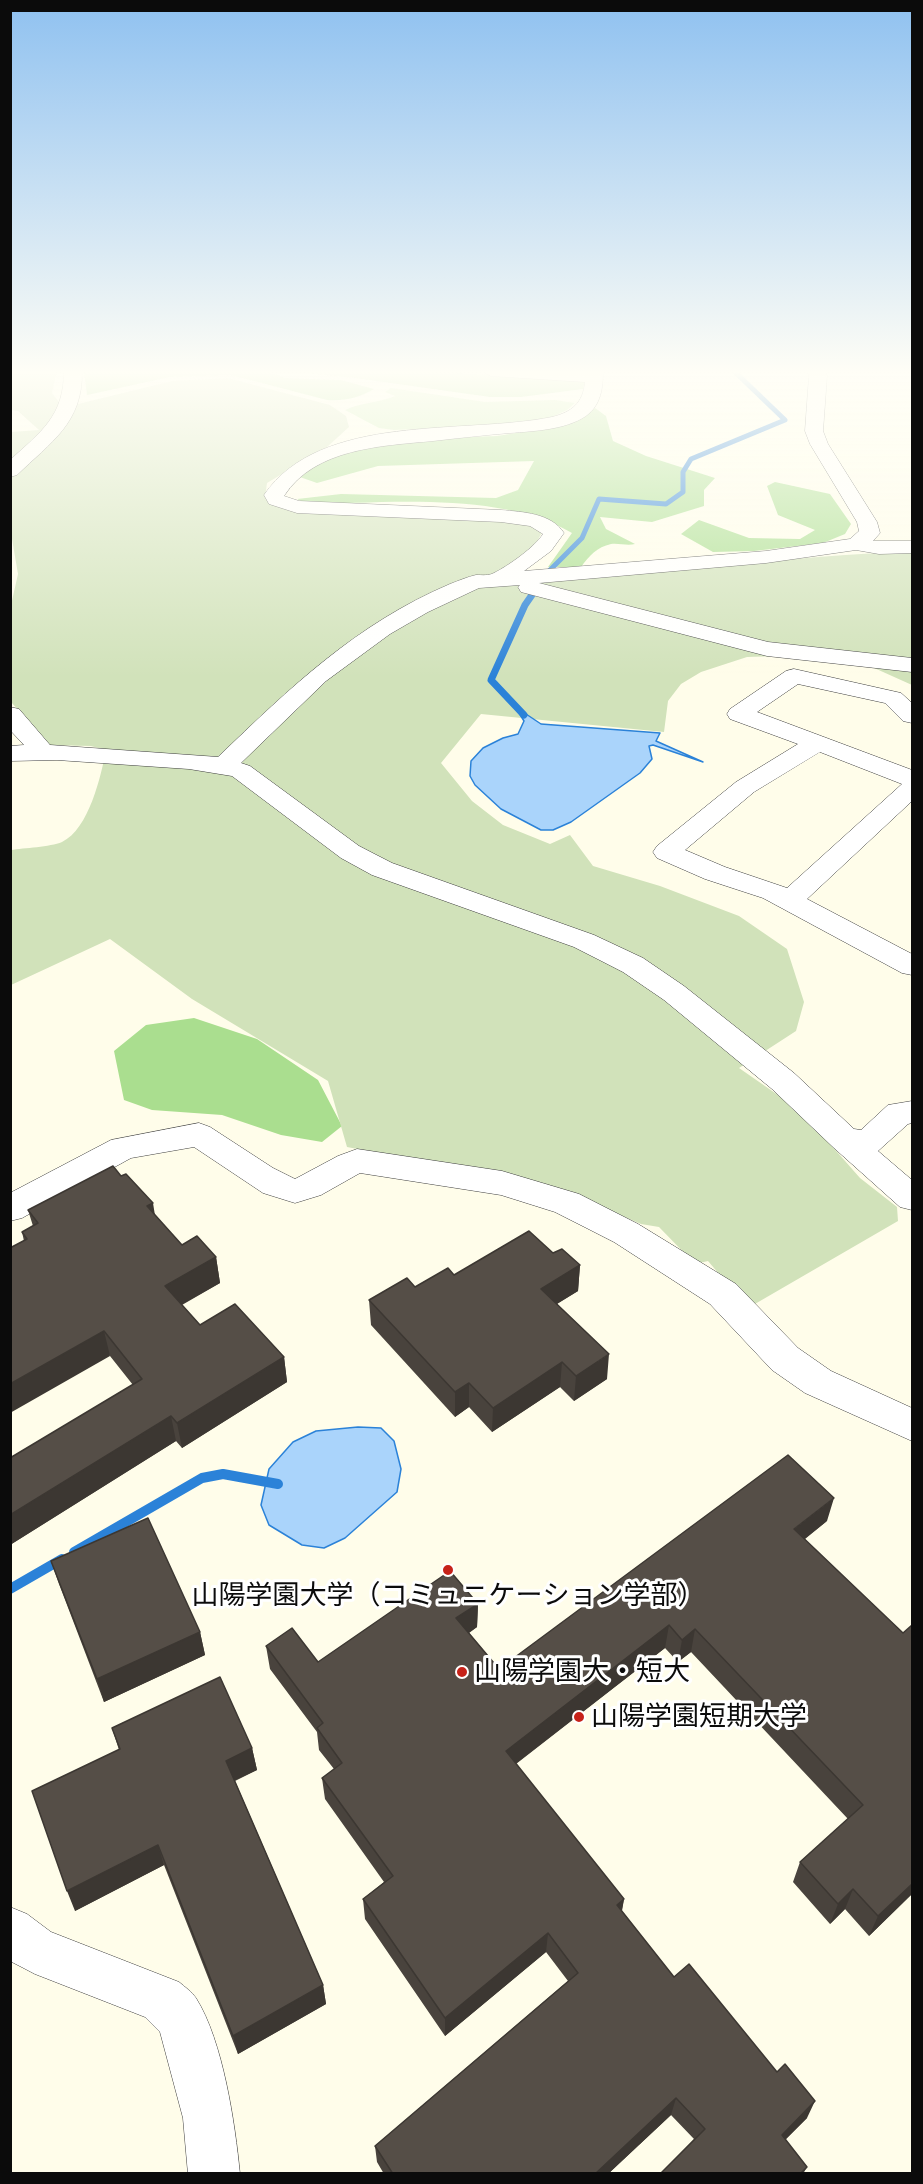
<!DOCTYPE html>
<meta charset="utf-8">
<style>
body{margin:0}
#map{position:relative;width:923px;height:2184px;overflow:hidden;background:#fffdea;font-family:"Zilla Slab",serif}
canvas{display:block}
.frame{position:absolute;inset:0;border:12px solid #0b0b0b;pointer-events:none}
</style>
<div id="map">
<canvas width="923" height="2184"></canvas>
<div class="frame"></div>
</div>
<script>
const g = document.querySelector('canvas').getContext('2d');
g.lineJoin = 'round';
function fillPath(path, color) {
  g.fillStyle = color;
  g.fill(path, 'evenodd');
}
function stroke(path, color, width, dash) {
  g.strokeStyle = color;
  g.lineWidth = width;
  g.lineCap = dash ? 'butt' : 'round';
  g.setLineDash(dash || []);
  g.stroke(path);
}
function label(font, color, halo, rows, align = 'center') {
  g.font = font + ' "Zilla Slab","Noto Sans JP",serif';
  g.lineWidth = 6;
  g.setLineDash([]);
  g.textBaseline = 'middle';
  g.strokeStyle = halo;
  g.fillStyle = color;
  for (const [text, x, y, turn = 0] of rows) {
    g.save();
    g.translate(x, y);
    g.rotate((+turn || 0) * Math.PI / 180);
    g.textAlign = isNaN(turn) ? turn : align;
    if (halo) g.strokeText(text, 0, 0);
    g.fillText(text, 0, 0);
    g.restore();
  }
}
fillPath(new Path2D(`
 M391 388 485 402 555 400 575 403 567 410 546 420 506 425 394 430 379 428 345 410C361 402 379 403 395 396L385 392Z`), '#c9ecb1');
fillPath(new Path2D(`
 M84 371H267L285 378 341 380 374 389C359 398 345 401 327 400L231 375 170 377 87 395Z
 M288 371H415L585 380 583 389 521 397H490L355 378Z
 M595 408 606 416 613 441 646 456 715 478 704 490V506L652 522 600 517 606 529 635 544C627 546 619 543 611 544 597 547 589 556 581 567H548L572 533C502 491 386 503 307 504L297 499 341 494 496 498 518 490 534 461 378 466 317 483 297 476 339 454 413 439 497 436 567 425Z
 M775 482 830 494 851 524 845 534 823 543 754 551 713 552 681 534 699 520 749 538 800 539 815 530 778 515 767 486Z
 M194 1018 257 1039 318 1080 342 1126 322 1142 281 1135 222 1115 152 1110 124 1100 114 1051 146 1025Z`), '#aade8f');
fillPath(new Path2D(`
 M11 371H57L52 393 59 402 78 404 172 381 228 378 330 405 346 416 349 427 327 447 267 483 265 498 293 509 501 520 534 525 542 532 535 546 514 561 537 582C663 575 787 555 912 552V685L843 654 747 657 701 672 681 684 668 701 664 732 481 714 441 763 472 801 503 825 550 844 570 835 593 866 660 886 739 916 787 949 804 1002 796 1031 739 1068 801 1111 860 1178 897 1207 898 1221 748 1308 708 1261 695 1264 659 1227 641 1224 567 1192 527 1181 347 1147 328 1081 192 999 110 939 11 985V850C24 848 50 847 62 842 89 829 101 776 106 750L91 746 50 745 11 702V605L18 574 11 533V432L39 430 18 411 11 410Z`), '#d1e2ba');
const water = new Path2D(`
 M523 712 541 724 660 733 656 741 703 762 653 745 649 746 652 759 640 773 571 822 553 830H541L501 809 475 785 470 776 471 761 483 748 503 738 518 734 524 721 519 713Z
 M358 1427 381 1428 394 1441 401 1469 397 1492 345 1538 324 1548 302 1545 269 1525 261 1505 269 1469 293 1442 316 1431Z`);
fillPath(water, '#aad4fb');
stroke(water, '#2b82d8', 1.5);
stroke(new Path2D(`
 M548 572 582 538 599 499 666 504 683 492V472L691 459 785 420 734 371`), '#2b82d8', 5);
stroke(new Path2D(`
 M524 715 491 680 525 605 534 592`), '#2b82d8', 7);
stroke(new Path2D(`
 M74 1552 202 1478 223 1474 278 1484
 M10 1589 62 1559`), '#2b82d8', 10);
const minor = new Path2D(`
 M64 371H82C83 423 51 442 17 475L10 477V460C41 432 64 416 64 371Z
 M482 371H603C603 388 601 405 586 416 565 430 534 431 510 433 485 435 459 438 433 441 382 446 315 448 284 496L299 501 501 510C523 512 551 513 564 533L551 551 524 571 766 551 850 539 859 531 857 522 810 444 805 431 809 376 807 371H825L827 376 823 431 828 444 877 522 880 533 873 541H912V553L879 554 856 550 766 563 539 583 768 642 912 658V672L767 656 521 592 518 587 520 585 479 588 428 612 390 634 326 681 241 763 250 766 359 846 392 863 594 935 643 958 684 986 794 1073 854 1129 861 1130 888 1105 912 1101V1123L908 1124 878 1151 912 1180V1210L900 1207 834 1148 772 1089 664 1000 623 972 574 947 372 875 341 858 232 776 189 769 57 760 10 761V746L24 745 10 730V707L19 709 50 745 218 757C290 688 356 624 450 584 458 581 467 577 476 575 482 575 489 576 494 573 508 566 535 547 543 534L530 526 501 522 297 513 269 504 264 495C321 412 464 435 552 417 572 412 583 403 585 382L491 376Z
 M794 669 901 693 912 703V723L903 721 885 703 798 684 757 712 912 770V801L807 899 912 954V975L902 973 763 898 705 879 657 858 653 852 657 846 736 782 798 744 730 719 727 714 730 709 786 671ZM820 752 902 784 787 888 725 867 685 850 754 792Z
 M199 1123 210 1127 273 1168 295 1179 338 1156 357 1149 502 1171 579 1194 638 1224 736 1284 798 1348 831 1371 912 1408V1441L805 1393 772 1370 710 1304 614 1242 555 1212 501 1195 360 1173 321 1195 295 1203 263 1193 194 1147 131 1158 22 1218 10 1221V1193L111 1140Z
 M10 1907 27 1914 51 1932 179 1982C185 1987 192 1992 196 1998 223 2041 235 2123 240 2174H188L183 2118 160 2032 145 2017 35 1974 10 1961Z`);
stroke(minor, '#3e3e3e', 1);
fillPath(minor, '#fff');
fillPath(new Path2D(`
 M28 1210 155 1215 182 1245 216 1257 220 1283 182 1305 200 1325 284 1357 287 1382 182 1448 176 1441 10 1545V1458L133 1385 110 1356 24 1241 22 1232 33 1226Z
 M553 1253 580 1265 578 1291 557 1304 607 1379 574 1401 560 1387 492 1432 469 1407 455 1417 371 1325 369 1300 415 1287 454 1275Z
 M827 1521 805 1539 912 1894 869 1936 845 1909 830 1924 793 1882 800 1862 848 1819 691 1652 678 1662 665 1648 516 1764 624 1899 622 1911 674 1977 807 2118 785 2140 807 2167 803 2174H660L694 2139 671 2115 608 2174H384L377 2162 375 2146 568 1981 546 1952 445 2036 365 1919 363 1899 384 1882 325 1799 322 1778 334 1769 319 1750 317 1732 270 1669 266 1646 318 1662 478 1604 477 1627 469 1633 499 1669Z
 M51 1561 200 1632 205 1655 104 1702 59 1584Z
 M112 1728 252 1748 257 1770 235 1781 323 1985 326 2004 238 2054 164 1865 75 1911 119 1750Z`), '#49433d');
fillPath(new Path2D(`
 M153 1203 157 1228 147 1206Z
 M216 1257 220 1283 170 1311 165 1286Z
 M580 1265 578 1291 540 1314 541 1289Z
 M104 1331 110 1356 10 1413V1384Z
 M609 1354 607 1379 574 1401 576 1376Z
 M284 1357 287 1382 182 1448 177 1423Z
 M562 1362 560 1387 492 1432 493 1408Z
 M469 1383V1407L455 1417V1392Z
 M171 1416 176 1441 10 1545V1515Z
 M834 1498 827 1521 788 1552 794 1529Z
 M478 1604 477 1627 457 1641 456 1618Z
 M669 1625 665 1648 505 1772 506 1751Z
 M695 1629 691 1652 678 1662 682 1640Z
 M200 1632 205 1655 104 1702 97 1679Z
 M252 1748 257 1770 231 1782 226 1761Z
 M158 1845 164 1865 75 1911 67 1891Z
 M912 1884V1894L869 1936 878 1916Z
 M853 1889 845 1909 830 1924 838 1904Z
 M624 1899 620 1919 617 1905Z
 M548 1933 546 1952 445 2036V2018Z
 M323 1985 326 2004 238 2054 233 2036Z
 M676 2098 671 2115 608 2174H595Z
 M815 2101 807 2118 774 2151 782 2135Z`), '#3c3732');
const building = new Path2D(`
 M113 1166 121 1176 126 1174 153 1203 147 1206 182 1245 197 1236 216 1257 165 1286 200 1325 235 1304 284 1357 177 1423 171 1416 10 1515V1458L142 1379 104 1331 10 1384V1248L27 1239 22 1232 38 1223 28 1210Z
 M529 1231 553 1253 562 1249 580 1265 541 1289 609 1354 576 1376 562 1362 493 1408 469 1383 455 1392 369 1300 407 1278 415 1287 448 1268 454 1275Z
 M788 1455 834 1498 794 1529 903 1633 912 1625V1884L878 1916 853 1889 838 1904 800 1862 863 1805 695 1629 682 1640 669 1625 506 1751 624 1899 617 1905 674 1977 689 1964 777 2072 785 2064 815 2101 782 2135 807 2167 800 2174H660L705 2129 676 2098 595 2174H393L375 2146 578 1973 548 1933 445 2018 363 1899 393 1876 322 1778 342 1763 317 1728 323 1723 266 1646 292 1628 318 1662 450 1571 478 1604 456 1618 499 1669Z
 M148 1518 200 1632 97 1679 51 1561Z
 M220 1677 252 1748 226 1761 323 1985 233 2036 158 1845 67 1891 32 1791 120 1749 112 1728Z`);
fillPath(building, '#554e47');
stroke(building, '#3c3732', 1.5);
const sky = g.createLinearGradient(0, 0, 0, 677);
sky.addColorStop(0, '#8fc1f0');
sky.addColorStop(0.55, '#fffef6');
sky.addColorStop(1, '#fffef600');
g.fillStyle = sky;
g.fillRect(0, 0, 923, 677);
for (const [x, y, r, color] of [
 [448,1570,6,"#c62219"],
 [462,1672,6,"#c62219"],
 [579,1717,6,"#c62219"]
]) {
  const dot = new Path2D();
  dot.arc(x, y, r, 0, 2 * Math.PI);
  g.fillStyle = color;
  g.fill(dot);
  stroke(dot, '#fff', 2);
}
label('27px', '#0b0b0b', '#fff', [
 ["山陽学園大学（コミュニケーション学部）",448,1596,"center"],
 ["山陽学園大・短大",474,1672],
 ["山陽学園短期大学",591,1717]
], 'left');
</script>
